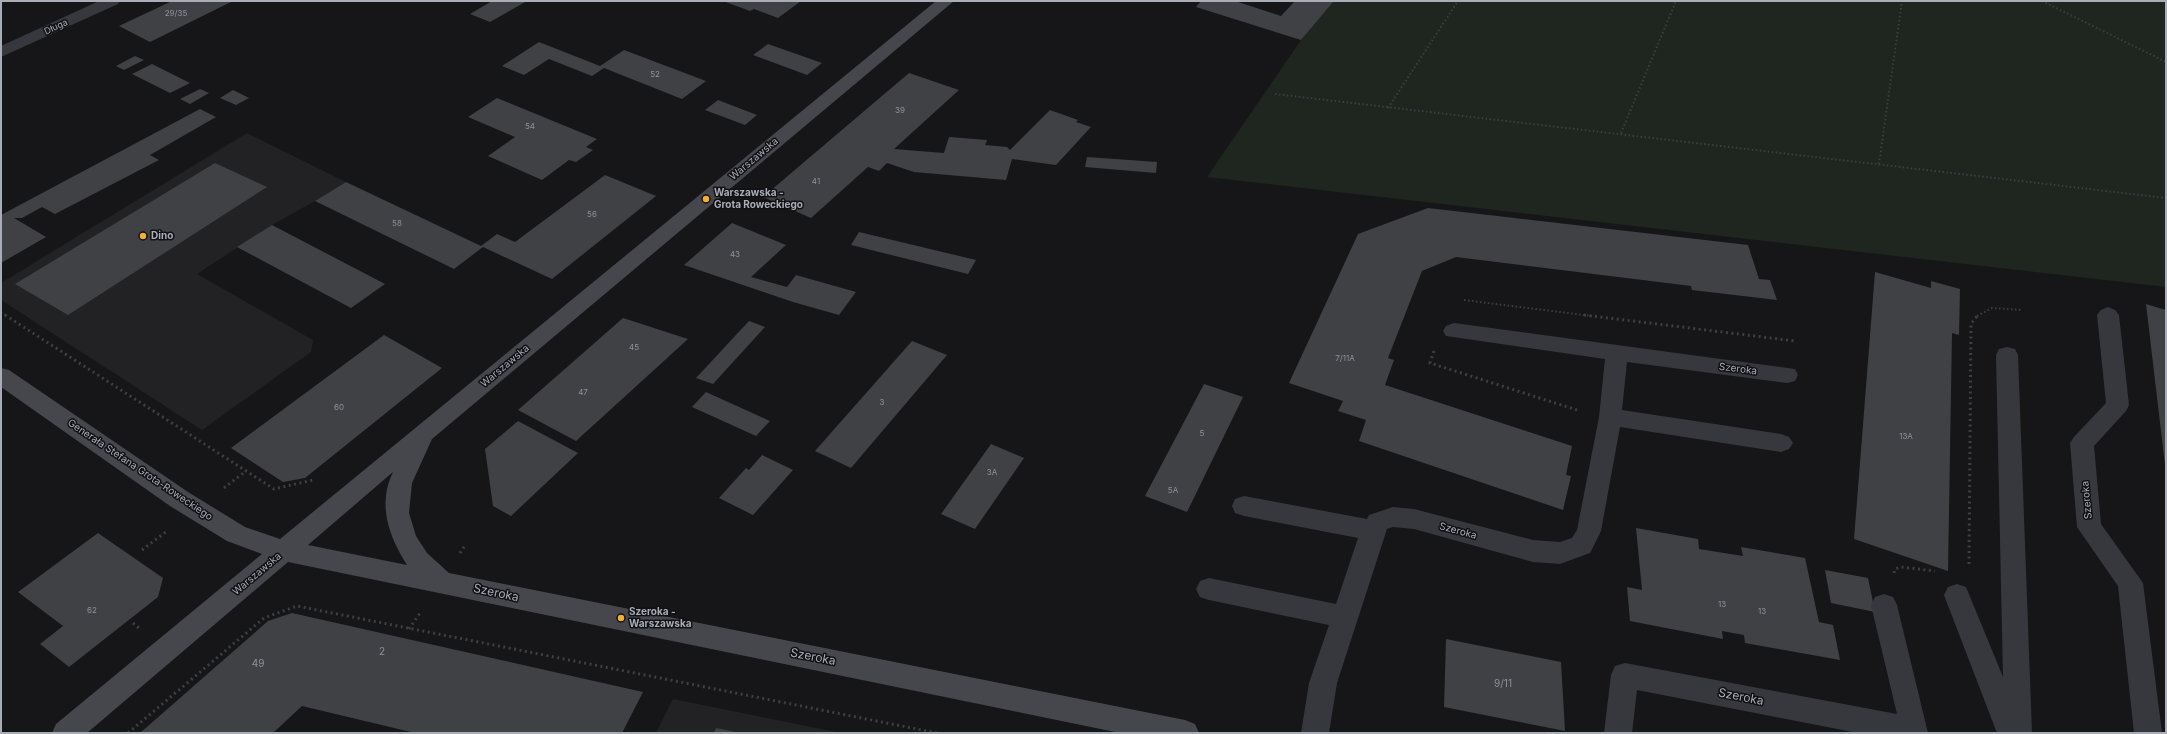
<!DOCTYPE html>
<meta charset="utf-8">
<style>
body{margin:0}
#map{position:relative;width:2167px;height:734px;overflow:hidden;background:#161618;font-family:Inter,sans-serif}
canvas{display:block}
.frame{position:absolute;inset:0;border:2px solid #a8adb8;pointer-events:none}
</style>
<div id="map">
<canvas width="2167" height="734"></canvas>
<div class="frame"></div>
</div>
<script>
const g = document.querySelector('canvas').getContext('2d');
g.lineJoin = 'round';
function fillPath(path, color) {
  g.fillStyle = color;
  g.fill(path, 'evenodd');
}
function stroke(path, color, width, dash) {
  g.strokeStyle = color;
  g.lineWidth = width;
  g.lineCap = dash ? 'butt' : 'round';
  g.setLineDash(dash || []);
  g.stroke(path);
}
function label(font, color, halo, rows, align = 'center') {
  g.font = font + ' Inter,sans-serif';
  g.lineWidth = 3;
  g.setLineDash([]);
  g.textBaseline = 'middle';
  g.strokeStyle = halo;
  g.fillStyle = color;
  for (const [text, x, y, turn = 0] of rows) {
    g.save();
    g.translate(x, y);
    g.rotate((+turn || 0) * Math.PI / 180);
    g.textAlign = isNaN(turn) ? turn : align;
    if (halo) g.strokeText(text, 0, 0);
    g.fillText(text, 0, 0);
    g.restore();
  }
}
fillPath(new Path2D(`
 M247 133 346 182 315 201 272 225 197 274 313 340 311 352 202 430 1 300V283Z
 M673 699 841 733H656Z`), '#222225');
fillPath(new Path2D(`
 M1333 1H2166V287L1207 177 1301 40Z`), '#1e261f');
fillPath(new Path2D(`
 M172 1H233L150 42 119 26Z
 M492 1H527L490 22 470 14Z
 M723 1H801L778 18 754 9 750 11Z
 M1201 1H1235L1281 16 1295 1 1333 2 1301 40 1196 7Z
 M539 42 600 66 624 50 706 81 682 99 604 68 592 76 549 59 524 75 502 66Z
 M768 44 822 63 807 75 753 55Z
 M135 56 144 60 124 70 116 66Z
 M152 64 190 83 170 93 132 74Z
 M909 73 959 90 894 149 944 153 949 137 987 140 985 145 1007 147 1010 150 1050 110 1078 120 1076 122 1091 127 1056 165 1012 159 1006 180 914 172 887 163 879 171 868 167 811 218 763 197Z
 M200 89 209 93 190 104 180 99Z
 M233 90 249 98 236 105 220 98Z
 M497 98 597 139 586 147 593 150 576 162 569 160 542 180 488 156 515 137 468 117Z
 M718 100 757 115 745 125 705 110Z
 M200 109 216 117 150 155 159 160 55 214 42 207 22 218H14L46 237 1 263V215Z
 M1087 157 1157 162 1156 173 1085 167Z
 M215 163 267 187 68 315 15 284Z
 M605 175 656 196 552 279 483 247 454 269 315 201 346 182 481 246 497 234 515 242Z
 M1428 208 1748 245 1759 279 1770 280 1777 300 1692 290 1691 286 1456 257 1422 271 1388 358 1394 360 1385 385 1572 446 1566 475 1571 476 1563 510 1359 441 1366 420 1338 411 1343 401 1289 383 1358 234Z
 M732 223 786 245 751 277 787 287 796 275 856 292 839 315 793 302 684 265Z
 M272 225 385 284 351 308 237 247Z
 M859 232 976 260 968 274 851 245Z
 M1875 272 1931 288V281L1960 289 1959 335 1952 333 1948 571 1854 539Z
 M2146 304 2166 310V465H2165Z
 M623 318 688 339 576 441 518 410Z
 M749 321 765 327 713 384 696 378Z
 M384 335 442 368 305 478 283 482 231 448Z
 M912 341 947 355 851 468 815 451Z
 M1204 384 1243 397 1187 512 1145 496Z
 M706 392 770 421 756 436 692 407Z
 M518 421 578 453 511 516 493 506 485 449Z
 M991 444 1024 458 975 529 941 514Z
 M762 455 793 470 753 515 719 498 746 468 749 470Z
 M1636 528 1698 539 1699 549 1743 556 1741 547 1805 558 1819 622 1833 625 1840 660 1745 643 1744 635 1722 631 1723 639 1630 621 1627 587 1642 590Z
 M98 533 163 578 158 597 69 667 40 644 63 626 18 592Z
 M1825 570 1868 578 1875 612 1831 603Z
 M292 613 643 692 622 733H415L302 706 273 733H140L268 621Z
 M1446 639 1561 662 1565 731 1444 707Z
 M716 728 735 732 734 733H714Z`), '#404145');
stroke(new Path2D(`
 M2042 1 2166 62
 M1275 94 2166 198
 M1388 108 1458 1
 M1621 133 1676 1
 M1879 164 1902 1
 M1464 300 1592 316
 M1 312 7 316
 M1977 316 1992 308 2021 310`), '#3d3f44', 2, [1.5, 2.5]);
stroke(new Path2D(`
 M5 315 274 489 313 480
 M1584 315 1795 341
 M1434 351 1430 363 1577 410
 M224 488 246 471
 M142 550 167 531
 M460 553 466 544
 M1969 564 1971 324 1978 315
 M1894 573 1895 569 1901 567 1935 571
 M133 623 139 628
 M409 629 420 613
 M128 733 264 618 297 606 937 733`), '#3d3f44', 3, [2, 3.5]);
fillPath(new Path2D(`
 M1884 594 1893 597 1897 605 1928 733H1858L1637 690 1632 733H1604L1611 675 1615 666 1625 663 1897 714 1871 605 1875 597Z`), '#37383d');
fillPath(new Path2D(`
 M99 1H120L118 4 1 57V46Z
 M2108 307 2115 310 2119 315 2129 405 2126 411 2094 446 2101 524 2143 583 2162 733H2134L2118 586 2077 527 2070 443 2074 437 2106 403 2097 315 2101 310Z
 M1454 323 1795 369 1798 375 1795 381 1787 383 1627 362 1622 410 1781 434 1789 437 1793 443 1789 449 1781 452 1620 427 1601 531 1590 553 1560 564 1533 562 1414 529 1393 527 1387 529 1337 683 1329 733H1301L1309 683 1329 625 1209 600 1200 597 1196 589 1200 581 1209 578 1336 604 1358 538 1244 516 1235 513 1232 506 1235 499 1244 496 1367 519 1369 515 1393 507 1414 509 1533 540 1560 542 1572 538 1577 530 1599 417 1605 359 1446 336 1443 331 1446 326Z
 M2007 347 2015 349 2018 355 2032 733H1997L1944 595 1948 587 1957 584 1966 587 2003 677 1996 355 1999 349Z`), '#37383d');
fillPath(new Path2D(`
 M936 1H954L432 439 412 483 409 513 416 536 427 553 449 573 1185 720 1195 724 1199 733H1120L288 562 87 733H52L56 724 262 554 227 541 170 506 1 387V368L9 370 188 492 245 527 280 539ZM393 472C377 505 389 536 407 565L308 545Z`), '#45474d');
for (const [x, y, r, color] of [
 [706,199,4,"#f2b134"],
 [143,236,4,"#f2b134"],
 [621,618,4,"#f2b134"]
]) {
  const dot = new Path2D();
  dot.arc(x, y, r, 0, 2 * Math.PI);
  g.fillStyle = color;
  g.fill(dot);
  stroke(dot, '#111113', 1.5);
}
label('8px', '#8e929b', null, [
 ["29/35",176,14],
 ["52",655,75],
 ["39",900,111],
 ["54",530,127],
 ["41",816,182],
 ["56",592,215],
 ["58",397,224],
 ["43",735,255],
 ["45",634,348],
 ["7/11A",1345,359],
 ["47",583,393],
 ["3",882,403],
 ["60",339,408],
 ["5",1202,434],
 ["13A",1906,437],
 ["3A",992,473],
 ["5A",1173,491],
 ["13",1722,605],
 ["62",92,611],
 ["13",1762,612]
]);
label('9px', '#a8adb8', '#111113', [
 ["Długa",56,27,-25]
]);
label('10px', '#a8adb8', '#111113', [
 ["Warszawska",754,159,-40],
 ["Warszawska",505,366,-40],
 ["Szeroka",1738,369,7],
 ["Generała Stefana Grota-Roweckiego",140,470,34],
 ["Szeroka",2087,500,-95],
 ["Szeroka",1458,531,15],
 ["Warszawska",257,574,-40]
]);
label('bold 10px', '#a8adb8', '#111113', [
 ["Warszawska -",714,193],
 ["Grota Roweckiego",714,205],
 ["Dino",151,236],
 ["Szeroka -",629,612],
 ["Warszawska",629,624]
], 'left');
label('10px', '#8e929b', null, [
 ["2",382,652],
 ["49",258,664],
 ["9/11",1503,684]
]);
label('12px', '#a8adb8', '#111113', [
 ["Szeroka",496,593,12],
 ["Szeroka",813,657,11],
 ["Szeroka",1741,697,11]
]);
</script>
